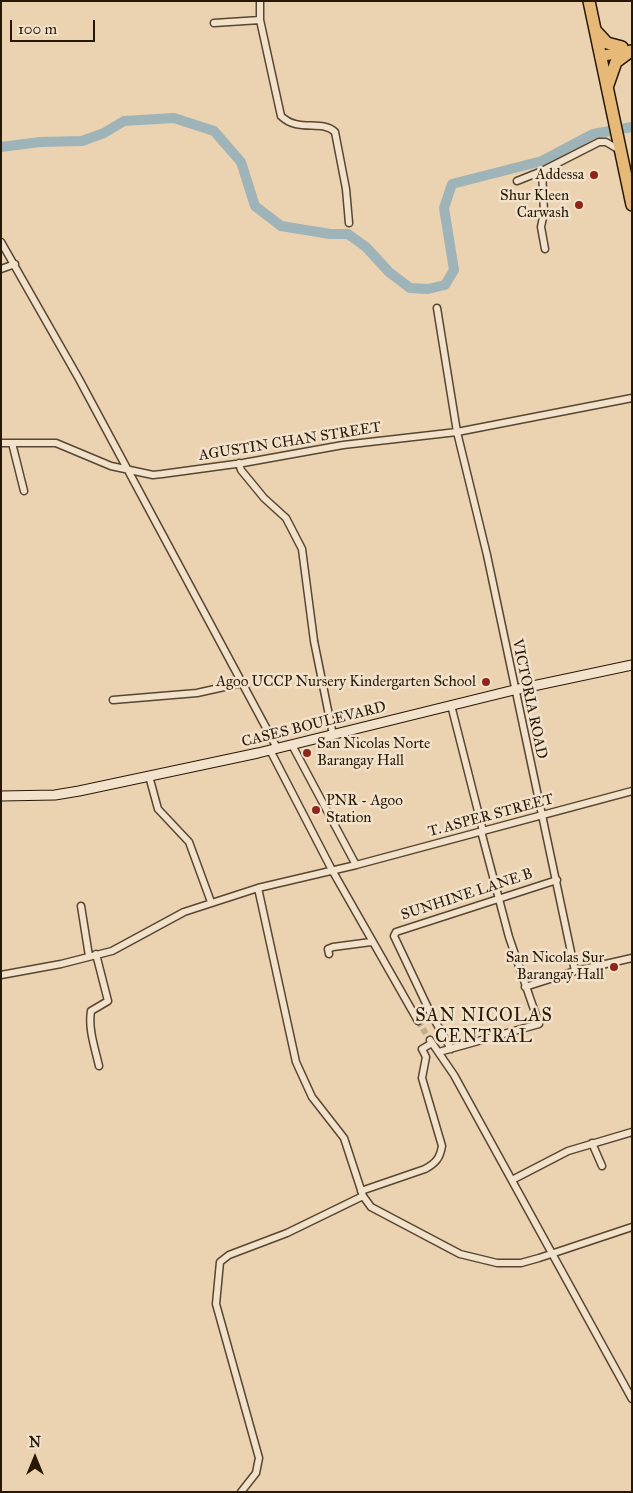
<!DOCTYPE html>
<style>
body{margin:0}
#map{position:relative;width:633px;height:1493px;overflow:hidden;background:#ebd2b0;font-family:"IM FELL Great Primer",serif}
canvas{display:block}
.frame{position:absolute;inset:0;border:2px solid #271805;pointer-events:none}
.north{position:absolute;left:10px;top:1433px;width:50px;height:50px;-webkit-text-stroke:4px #f2e2cc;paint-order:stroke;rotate:0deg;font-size:14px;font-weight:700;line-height:20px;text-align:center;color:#271805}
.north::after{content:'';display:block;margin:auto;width:18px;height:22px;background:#271805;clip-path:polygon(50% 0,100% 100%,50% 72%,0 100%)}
.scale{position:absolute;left:10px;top:20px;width:85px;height:22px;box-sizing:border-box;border:2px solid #271805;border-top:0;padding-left:6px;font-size:15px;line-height:18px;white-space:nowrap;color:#271805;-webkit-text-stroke:4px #f2e2cc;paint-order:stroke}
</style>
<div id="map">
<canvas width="633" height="1493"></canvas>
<div class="frame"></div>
<div class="north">N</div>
<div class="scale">100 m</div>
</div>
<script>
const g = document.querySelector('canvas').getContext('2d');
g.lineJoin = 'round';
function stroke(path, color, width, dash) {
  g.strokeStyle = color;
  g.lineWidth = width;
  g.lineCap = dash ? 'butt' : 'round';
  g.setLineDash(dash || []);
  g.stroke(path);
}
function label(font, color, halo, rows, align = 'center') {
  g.font = font + ' "IM FELL Great Primer",serif';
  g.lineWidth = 5;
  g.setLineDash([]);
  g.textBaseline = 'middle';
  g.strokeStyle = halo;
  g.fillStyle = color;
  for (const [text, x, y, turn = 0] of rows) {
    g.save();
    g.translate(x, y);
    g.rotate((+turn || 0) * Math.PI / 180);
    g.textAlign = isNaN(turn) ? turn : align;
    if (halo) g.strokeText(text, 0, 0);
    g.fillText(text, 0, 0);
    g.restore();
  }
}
stroke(new Path2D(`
 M1 147 40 142 82 141 104 133 124 121 174 118 214 131 241 162 255 206 281 226 330 234H348L366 247 389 272 410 288 428 289 445 285 454 270 444 208 452 184 542 161 593 134 632 127`), '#9fb4b8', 10);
stroke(new Path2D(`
 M418 1021 430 1040`), '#c4ad8e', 6, [6, 3]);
const street = new Path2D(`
 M260 1V20L281 116C298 133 322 119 335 132L346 189 349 223
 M214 23 260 20
 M542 171 544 212 541 227 545 249
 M517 181 542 171 599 142H606L621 151
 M1 242 79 379 277 748
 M1 269 15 264
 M437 308 457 432 487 555 575 971
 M1 443H56L111 466 153 475 162 474 243 463 343 445 457 432 632 398
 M12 443 24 491
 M239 463 241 470 264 498 286 518 302 549 314 641 333 735
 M113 700 197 693 242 683
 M451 705 483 831
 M292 745 356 865
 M270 750 332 870 418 1021
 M149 776 158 809 189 842 211 902
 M258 888 296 1062 312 1097 344 1138 363 1196 371 1207 460 1254 497 1263H521L539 1258 632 1227
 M81 906 89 956
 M96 954 108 1001 91 1011C88 1029 95 1048 99 1066
 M329 954 328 949 333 947 371 942
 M1 975 61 964 112 951 184 912 258 888 356 865 632 791
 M525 987 575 971 632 958
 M430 1040 454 1075 632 1399
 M451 1049 430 1012 394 936 396 932 557 880
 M439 1052 539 1024 509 937 481 831
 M592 1143 602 1166
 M512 1180 568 1151 632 1132
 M361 1191 425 1169C436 1163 440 1158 442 1146L422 1078 426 1057 422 1049 432 1043
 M241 1492 256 1473 259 1458 216 1304 220 1262 229 1255 287 1233 363 1196`);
const secondary = new Path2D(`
 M1 796 55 795 79 791 258 753 514 690 632 665`);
const primary = new Path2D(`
 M600 56 631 51`);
const highway = new Path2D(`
 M589 1 632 205
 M596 31 607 43 622 47
 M608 85 616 62 631 51`);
stroke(street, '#584630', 9);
stroke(secondary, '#271805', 11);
stroke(primary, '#271805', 12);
stroke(highway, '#271805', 14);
stroke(street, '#f2e2cc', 6);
stroke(secondary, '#f2e2cc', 9);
stroke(primary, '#e6b978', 10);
stroke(highway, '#e6b978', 11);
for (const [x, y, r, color] of [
 [594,175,5,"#8f2418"],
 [579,205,5,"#8f2418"],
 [486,682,5,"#8f2418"],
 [307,753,5,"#8f2418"],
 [316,810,5,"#8f2418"],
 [614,967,5,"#8f2418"]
]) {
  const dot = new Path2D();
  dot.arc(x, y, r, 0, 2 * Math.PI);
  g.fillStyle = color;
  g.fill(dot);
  stroke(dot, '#f2e2cc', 2);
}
label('15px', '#271805', '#f2e2cc', [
 ["Addessa",584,175],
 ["Shur Kleen",569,196],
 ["Carwash",569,213],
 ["Agoo UCCP Nursery Kindergarten School",476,682],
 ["San Nicolas Norte",317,744,"left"],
 ["Barangay Hall",317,761,"left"],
 ["PNR - Agoo",326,801,"left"],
 ["Station",326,818,"left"],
 ["San Nicolas Sur",604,958],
 ["Barangay Hall",604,975]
], 'right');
label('15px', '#271805', '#f2e2cc', [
 ["AGUSTIN CHAN STREET",290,442,-9],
 ["VICTORIA ROAD",529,699,78],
 ["CASES BOULEVARD",314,725,-14],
 ["T. ASPER STREET",491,816,-15],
 ["SUNHINE LANE B",467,895,-18]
]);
g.letterSpacing = '1px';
label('18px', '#271805', '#f2e2cc', [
 ["SAN NICOLAS",484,1017],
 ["CENTRAL",484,1038]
]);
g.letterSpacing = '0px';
</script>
